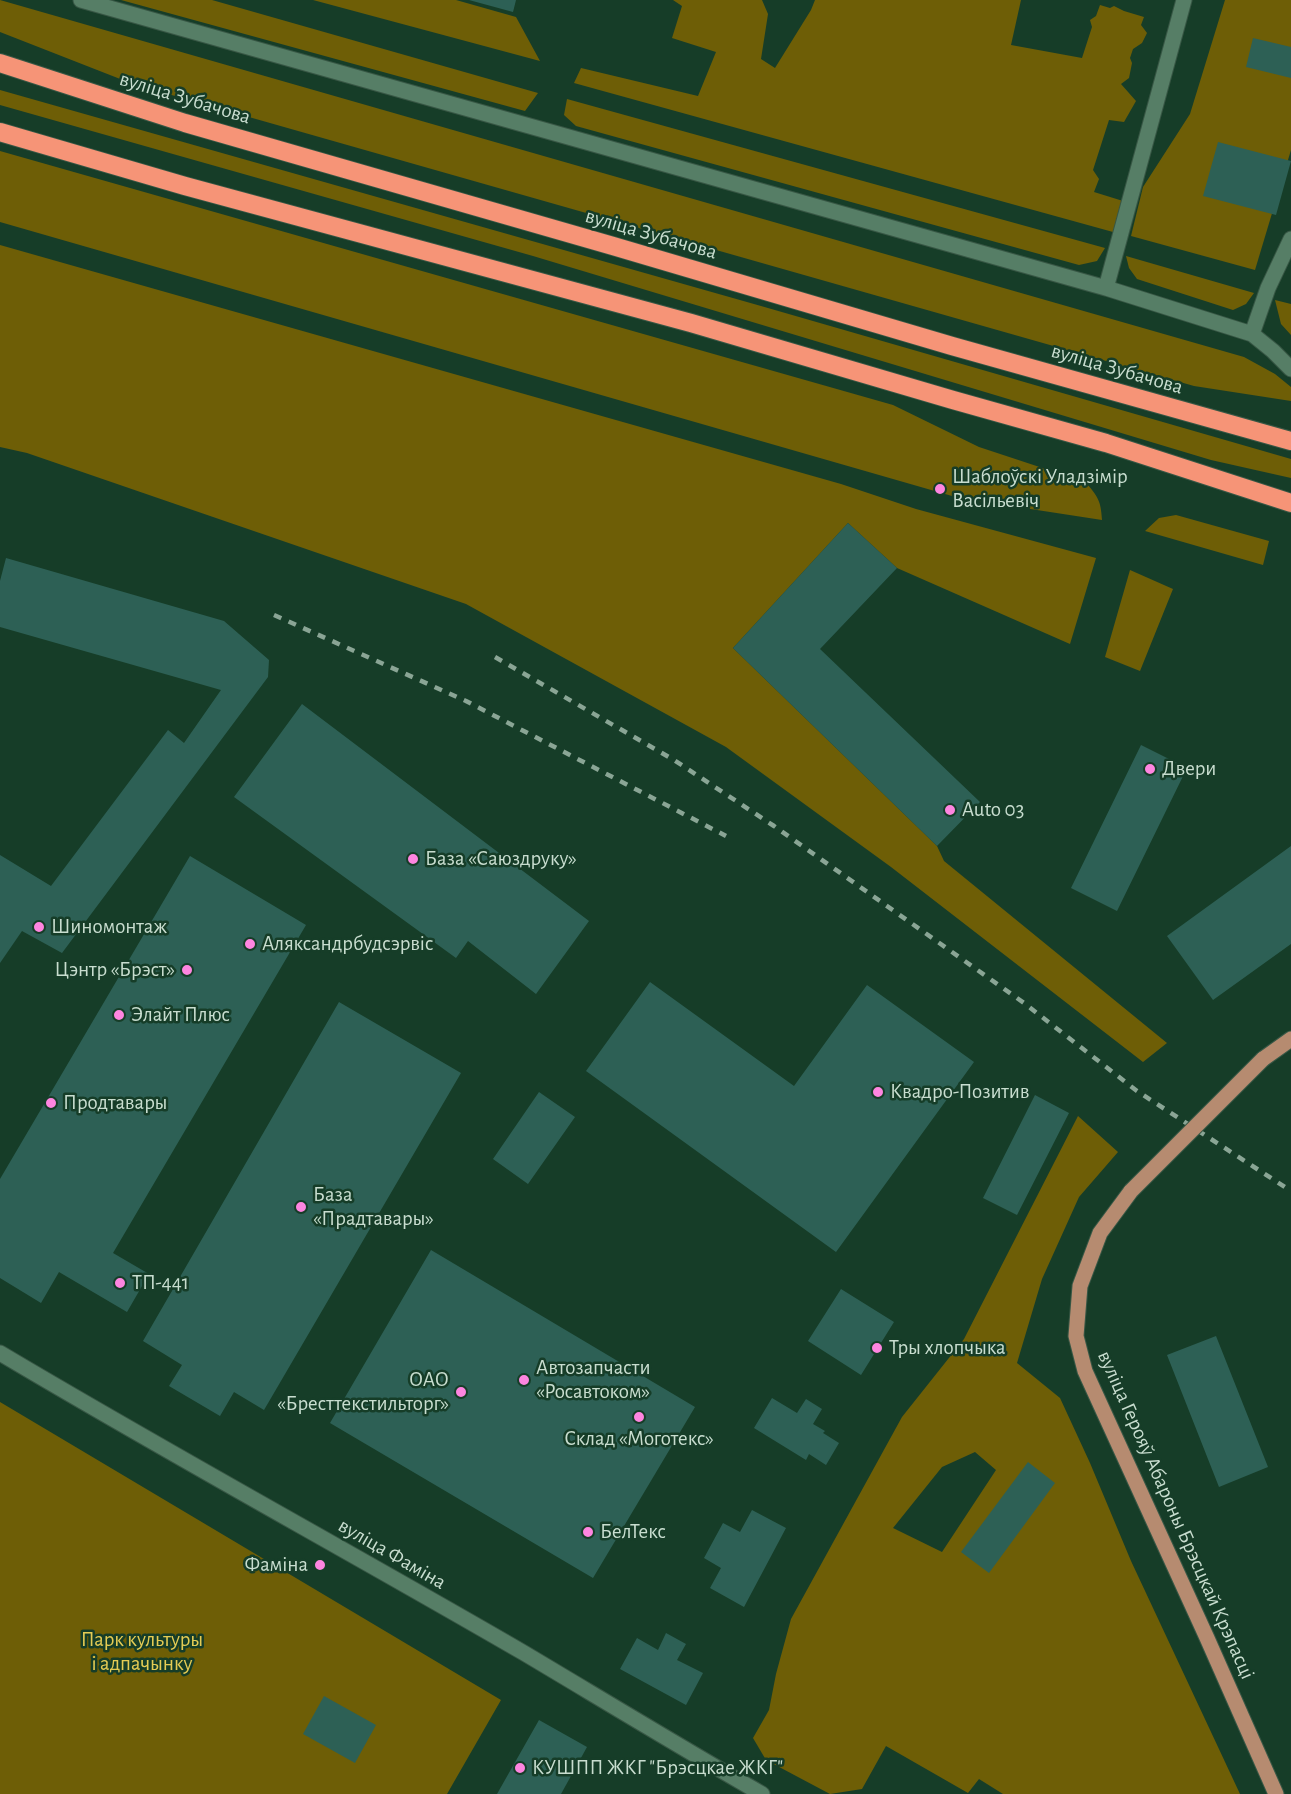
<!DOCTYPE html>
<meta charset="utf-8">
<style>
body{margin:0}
canvas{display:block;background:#163d28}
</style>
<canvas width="1291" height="1794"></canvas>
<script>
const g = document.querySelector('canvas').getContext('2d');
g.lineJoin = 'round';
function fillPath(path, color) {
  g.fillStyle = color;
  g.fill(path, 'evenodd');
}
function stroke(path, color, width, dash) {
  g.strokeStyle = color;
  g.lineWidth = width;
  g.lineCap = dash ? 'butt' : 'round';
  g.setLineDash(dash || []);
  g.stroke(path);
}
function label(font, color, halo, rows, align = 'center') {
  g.font = font + ' "Alegreya Sans",sans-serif';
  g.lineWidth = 5;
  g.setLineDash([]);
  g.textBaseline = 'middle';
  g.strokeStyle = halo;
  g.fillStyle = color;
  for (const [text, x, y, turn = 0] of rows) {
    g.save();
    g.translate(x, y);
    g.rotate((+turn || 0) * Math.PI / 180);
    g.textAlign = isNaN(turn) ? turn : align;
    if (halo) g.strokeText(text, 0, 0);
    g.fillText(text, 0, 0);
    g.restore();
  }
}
fillPath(new Path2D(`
 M0 0 1244 357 1275 374 1291 387V401L1194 386 133 84 0 32Z
 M121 0H212L538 93 525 111Z
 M313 0H456L516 17 540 61Z
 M673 0H762L768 14 761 59 775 68 811 10 815 0H1021L1011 45 1082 58 1092 27 1090 20 1096 16 1100 5 1110 8 1114 6 1124 11 1144 17 1141 25 1147 33 1142 43 1133 49 1130 58 1132 63 1129 78 1121 84 1136 101 1124 122 1109 120 1093 170 1099 179 1094 192 1123 201 1113 232 574 83 581 68 698 96 716 52 672 38 682 6Z
 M1225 0H1291V150L1255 270 1131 236 1143 187 1190 114Z
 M0 90 761 306 1291 459V478L1211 460 533 256 0 105Z
 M567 99 1105 248 1097 261 1079 265 576 126 564 115Z
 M0 151 893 405 979 447 1085 482C1098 496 1101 501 1102 520L959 498 0 222Z
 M0 245 841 484 916 509 1096 558 1070 644 897 568 848 523 733 648 937 846 944 861 1167 1043 1143 1062 891 867 726 747 466 604 27 453 0 447Z
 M1126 256 1254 293 1246 304 1233 310 1137 279 1129 268Z
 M1275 300 1291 304V335L1281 324Z
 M1176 515 1269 541 1263 565 1145 531 1159 518Z
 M1130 570 1173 589 1140 671 1105 657Z
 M1078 1116 1118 1152 1079 1197 1042 1279 1017 1363 1060 1398 1090 1463 1131 1561 1240 1794H1003L979 1779 968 1793 886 1746 862 1789 830 1794 766 1760 753 1738 769 1710 776 1674 791 1619 902 1417 964 1339ZM975 1452 996 1470 942 1552 893 1528 942 1467Z
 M0 1402 501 1700 447 1794H0Z`), '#6e5e06');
fillPath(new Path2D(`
 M469 0H516L513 12Z
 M1253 38 1291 47V78L1246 67Z
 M1218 142 1291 161 1276 215 1203 196Z
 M848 523 897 568 820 649 980 802 937 846 733 648Z
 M6 558 224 621 269 660 268 677 62 953 22 931 0 963V855L51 886 168 730 184 743 221 690 0 627V581Z
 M302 704 589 921 536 994 468 941 456 958 234 797Z
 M1141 745 1187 768 1117 911 1071 888Z
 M1291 846V944L1213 1000 1167 936Z
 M190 856 306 925 113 1253 149 1274 127 1312 59 1272 41 1303 0 1278V1179Z
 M650 982 794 1086 867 985 974 1062 836 1252 586 1071Z
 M339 1002 461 1073 264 1410 234 1392 220 1416 169 1386 182 1365 143 1341Z
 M539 1092 575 1117 528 1184 493 1159Z
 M1035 1095 1069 1113 1017 1215 983 1198Z
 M431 1250 695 1407 593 1578 330 1423Z
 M841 1289 894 1322 861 1375 808 1341Z
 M1216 1336 1268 1467 1219 1487 1167 1355Z
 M772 1398 797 1413 806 1399 822 1409 813 1424 825 1431 823 1433 839 1443 826 1465 809 1454 806 1460 754 1428Z
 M1028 1462 1055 1483 989 1573 961 1552Z
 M752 1510 786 1528 744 1607 710 1588 721 1568 704 1558 723 1523 740 1532Z
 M666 1633 686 1644 677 1660 703 1673 686 1705 620 1669 637 1638 658 1650Z
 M324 1696 376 1725 355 1763 303 1734Z
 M539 1720 587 1747 561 1794H497Z`), '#2d6055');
const minor = new Path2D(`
 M81 0 1106 288 1252 334 1273 351 1291 369
 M1106 288 1184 0
 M1252 334 1268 288 1291 239
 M0 1353C173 1456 350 1552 524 1653 603 1700 682 1748 762 1794`);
const major = new Path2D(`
 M1263 1059 1291 1039
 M1131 1191 1100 1233 1080 1286 1076 1336 1085 1371 1207 1638 1276 1794`);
const highway = new Path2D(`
 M0 63 185 123 613 246 952 346 1291 441
 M0 132 185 186 691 323 953 400 1106 443 1291 503`);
stroke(minor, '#385745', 17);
stroke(major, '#385745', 17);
stroke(highway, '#385745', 20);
stroke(minor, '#567e66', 15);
stroke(major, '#b68b70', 15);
stroke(highway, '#f69477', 18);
stroke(new Path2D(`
 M274 615 466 701 726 836
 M495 657 674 760 774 826 1024 1003 1137 1091 1291 1191`), '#8aa595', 4.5, [8, 8]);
const majorBridge = new Path2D(`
 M1131 1191 1263 1059`);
stroke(majorBridge, '#385745', 17, []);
stroke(majorBridge, '#b68b70', 15);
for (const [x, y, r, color] of [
 [940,489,6,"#fe85e0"],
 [1150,769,6,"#fe85e0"],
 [950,810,6,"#fe85e0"],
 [413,859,6,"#fe85e0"],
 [39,927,6,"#fe85e0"],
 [250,944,6,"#fe85e0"],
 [187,970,6,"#fe85e0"],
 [119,1015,6,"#fe85e0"],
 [878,1092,6,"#fe85e0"],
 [51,1103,6,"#fe85e0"],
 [301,1207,6,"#fe85e0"],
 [120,1283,6,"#fe85e0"],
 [877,1348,6,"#fe85e0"],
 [524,1380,6,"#fe85e0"],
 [461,1392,6,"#fe85e0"],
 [639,1417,6,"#fe85e0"],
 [588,1532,6,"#fe85e0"],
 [320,1565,6,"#fe85e0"],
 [520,1768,6,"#fe85e0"]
]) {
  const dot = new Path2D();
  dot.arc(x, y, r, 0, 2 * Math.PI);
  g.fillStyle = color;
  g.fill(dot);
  stroke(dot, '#163d28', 2);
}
label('21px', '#c8ddcf', '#163d28', [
 ["вуліца Зубачова",185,98,17],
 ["вуліца Зубачова",651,234,16],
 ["вуліца Зубачова",1117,369,16],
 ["вуліца Герояў Абароны Брэсцкай Крэпасці",1176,1515,66],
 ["вуліца Фаміна",392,1554,30]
]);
label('21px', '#c8ddcf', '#163d28', [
 ["Шаблоўскі Уладзімір",952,477],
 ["Васільевіч",952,501],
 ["Двери",1162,769],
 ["Auto 03",962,810],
 ["База «Саюздруку»",425,859],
 ["Шиномонтаж",51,927],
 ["Аляксандрбудсэрвіс",262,944],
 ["Цэнтр «Брэст»",175,970,"right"],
 ["Элайт Плюс",131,1015],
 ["Квадро-Позитив",890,1092],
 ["Продтавары",63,1103],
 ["База",313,1195],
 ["«Прадтавары»",313,1219],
 ["ТП-441",132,1283],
 ["Тры хлопчыка",889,1348],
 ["Автозапчасти",536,1368],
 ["«Росавтоком»",536,1392],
 ["ОАО",449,1380,"right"],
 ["«Бресттекстильторг»",449,1404,"right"],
 ["Склад «Моготекс»",639,1439,"center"],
 ["БелТекс",600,1532],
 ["Фаміна",308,1565,"right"],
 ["КУШПП ЖКГ \"Брэсцкае ЖКГ\"",532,1768]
], 'left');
label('21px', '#e5cc54', '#163d28', [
 ["Парк культуры",142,1640],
 ["і адпачынку",142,1664]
]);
</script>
